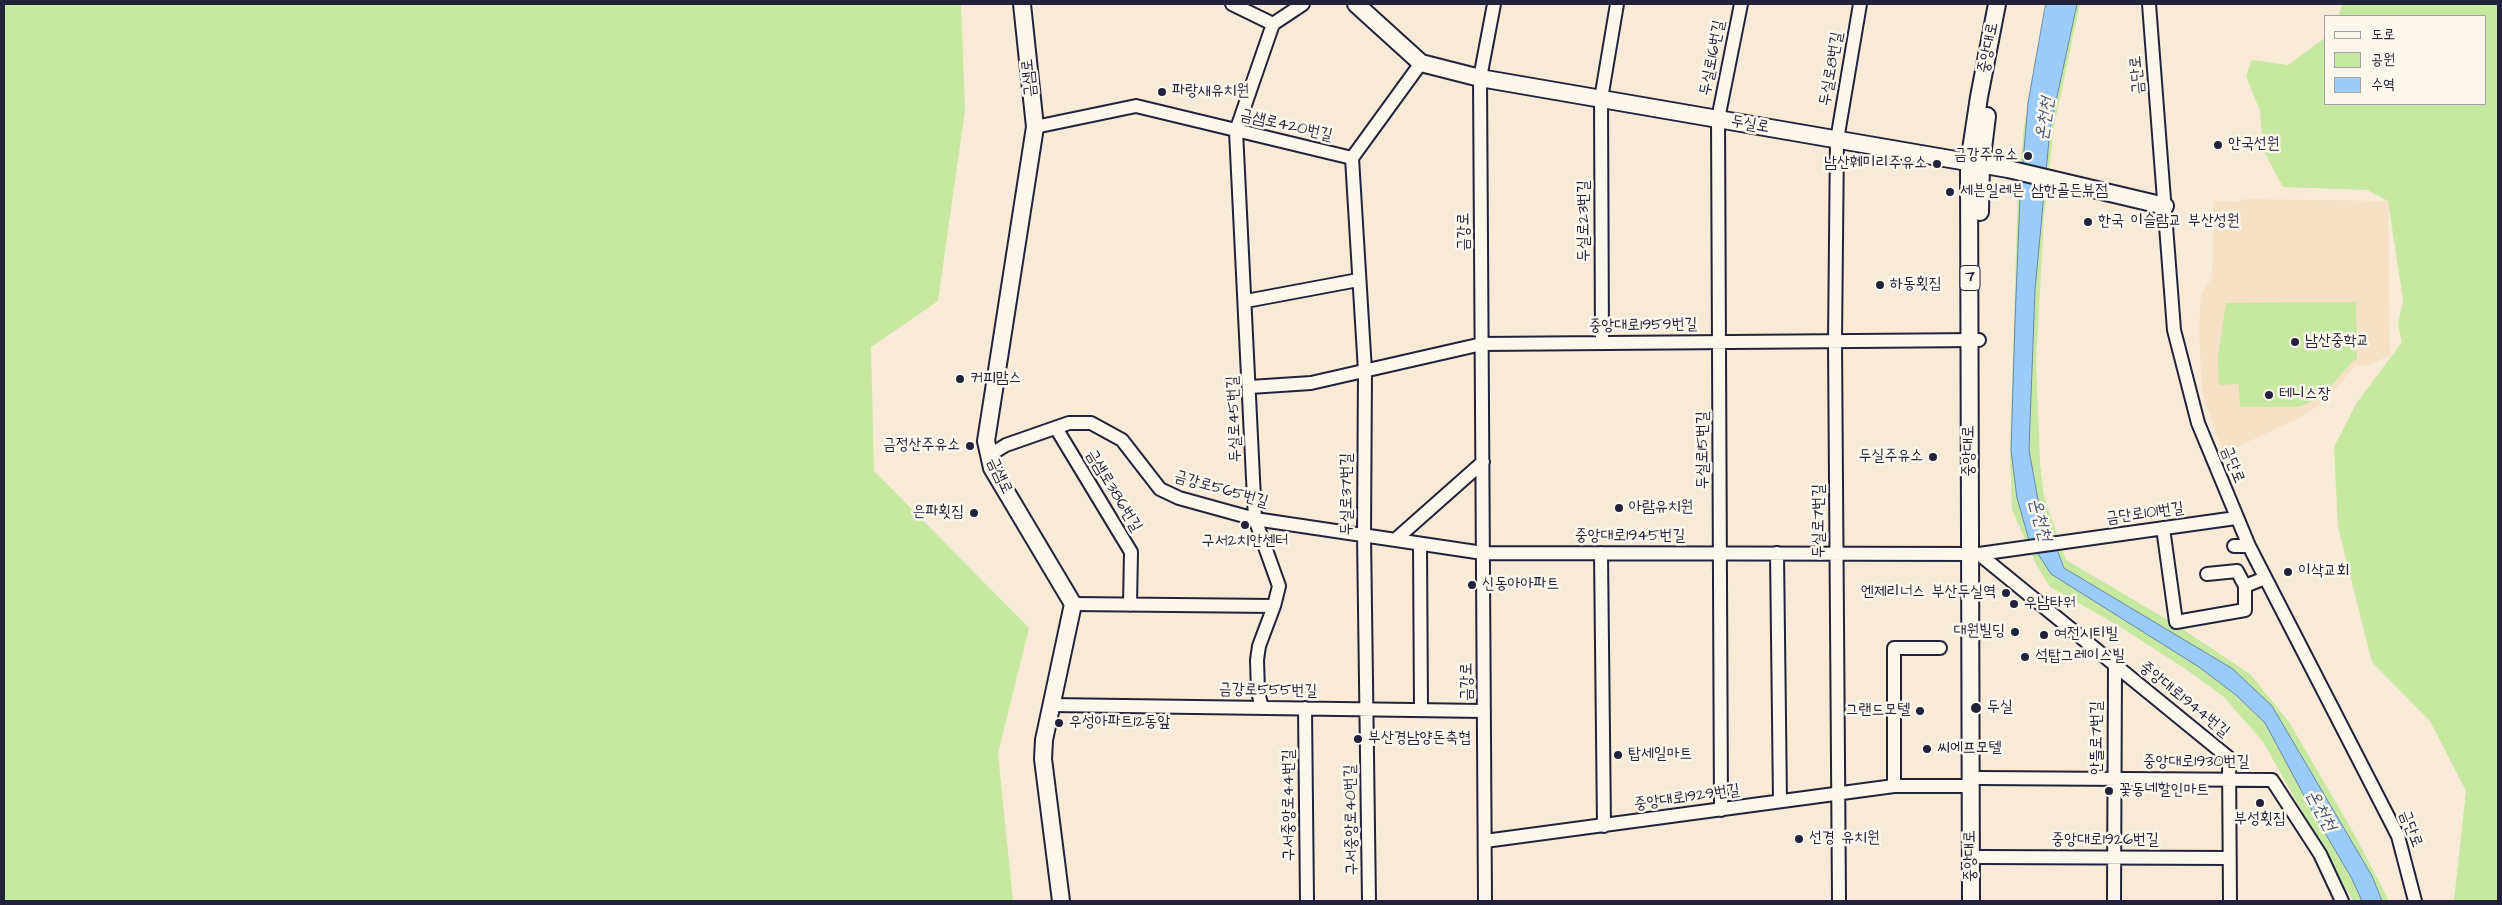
<!DOCTYPE html>
<meta charset="utf-8">
<style>
body{margin:0}
#map{position:relative;width:2502px;height:905px;overflow:hidden;background:#f8ead6;font-family:"Architects Daughter","Poor Story",sans-serif}
canvas{display:block}
.frame{position:absolute;inset:0;border:5px solid #22223b;pointer-events:none}
.legend{position:absolute;left:2324px;top:15px;width:162px;height:90px;box-sizing:border-box;background:#fbf7ec;border:1px solid #a4a2a5;margin:0;padding:6px 9px;list-style:none;font-size:15px;color:#22223b}
.legend li{display:flex;align-items:center;gap:10px;height:25px}
.legend b{width:25px;border:1px solid #a4a2a5}
</style>
<div id="map">
<canvas width="2502" height="905"></canvas>
<div class="frame"></div>
<ul class="legend">
<li><b style="height:6px;background:#fbf7ec"></b>도로</li>
<li><b style="height:14px;background:#c6e8a1"></b>공원</li>
<li><b style="height:14px;background:#9accf7"></b>수역</li>
</ul>
</div>
<script>
const g = document.querySelector('canvas').getContext('2d');
g.lineJoin = 'round';
function fillPath(path, color) {
  g.fillStyle = color;
  g.fill(path, 'evenodd');
}
function stroke(path, color, width, dash) {
  g.strokeStyle = color;
  g.lineWidth = width;
  g.lineCap = dash ? 'butt' : 'round';
  g.setLineDash(dash || []);
  g.stroke(path);
}
function label(font, color, halo, rows, align = 'center') {
  g.font = font + ' "Architects Daughter","Poor Story",sans-serif';
  g.lineWidth = 5;
  g.setLineDash([]);
  g.textBaseline = 'middle';
  g.strokeStyle = halo;
  g.fillStyle = color;
  for (const [text, x, y, turn = 0] of rows) {
    g.save();
    g.translate(x, y);
    g.rotate((+turn || 0) * Math.PI / 180);
    g.textAlign = isNaN(turn) ? turn : align;
    if (halo) g.strokeText(text, 0, 0);
    g.fillText(text, 0, 0);
    g.restore();
  }
}
fillPath(new Path2D(`
 M2245 199 2388 201 2390 355 2370 365H2356L2323 403 2301 417 2233 449 2234 452 2225 459 2202 391 2199 328 2201 295 2212 277 2214 201 2238 202Z`), '#f6e1c6');
fillPath(new Path2D(`
 M4 4H961L965 110 938 301 871 347 874 471 1029 628 998 754 1013 901H4Z
 M2047 4H2080L2054 126 2044 216 2036 363 2040 464 2044 497 2066 560 2178 626 2250 674 2289 722 2352 830 2389 901H2353L2263 742 2224 697 2187 670 2114 623 2050 587 2037 566 2012 510 2010 456 2018 185 2024 127Z
 M2343 4H2498V901H2454L2466 791 2430 721 2372 662 2338 527 2334 447 2356 404 2402 342 2398 325 2403 300 2388 201 2367 190 2283 187 2263 150 2260 111 2246 76 2252 60 2288 65 2326 37V104H2486V16H2338Z
 M2356 302 2357 360H2354L2320 398 2298 407H2240L2239 384 2219 385 2218 356 2226 303Z`), '#c6e8a1');
const water = new Path2D(`
 M2046 4H2077L2050 129 2035 290 2029 450 2038 500 2064 568 2233 669 2272 706 2372 876 2382 901H2362L2351 877 2315 816 2265 723 2236 695 2199 667 2051 574 2029 540 2017 498 2011 450 2015 321 2020 198 2028 103Z`);
fillPath(water, '#9accf7');
stroke(water, '#6a88ac', 1);
const minor = new Path2D(`
 M1232 4 1273 24
 M2149 4 2174 330 2198 423 2249 546 2398 836 2415 901
 M1035 127 1136 106 1352 158
 M1246 301 1358 280
 M1602 343 1601 99 1617 4
 M1250 387 1311 383 1482 344 1979 340
 M1056 428 1131 552 1130 605
 M988 456 1006 445 1069 423H1091L1122 440 1160 489 1179 498 1255 519 1483 553 1979 554 2236 518
 M2163 528 2176 622 2245 610V586L2265 578
 M1395 540 1483 462
 M1420 544 1421 710
 M2234 546H2249
 M1601 553 1604 826
 M1777 553 1780 801
 M1979 554 2229 758 2230 901
 M2207 574 2237 571 2245 586
 M1073 604 1274 606
 M1051 705 1484 711
 M1262 708 1258 692 1257 660 1259 646 1274 606 1279 586 1255 519 1236 131 1273 24 1303 4
 M1305 708 1307 901
 M1980 778 2272 780 2320 854 2342 901
 M1894 786V648H1940
 M1721 810 1718 119 1741 4
 M1485 841 1894 786H1970
 M1980 857 2229 858
 M1369 901 1364 535 1365 371 1352 158 1421 63
 M1485 901 1480 78 1494 4
 M1839 901 1835 341 1837 140 1860 4
 M2114 901 2115 665`);
const major = new Path2D(`
 M1022 4 1035 127 986 441 992 468 1073 604 1044 740 1043 759 1061 901
 M1356 4 1421 63 1480 78 2008 169 2165 206
 M1980 212 1981 165 1987 116
 M1971 901 1969 163 1979 97 1997 4`);
stroke(minor, '#22223b', 16);
stroke(major, '#22223b', 20);
stroke(minor, '#fbf7ec', 12);
stroke(major, '#fbf7ec', 16);
for (const [x, y, r, color] of [
 [1162,92,5,"#22223b"],
 [2218,145,5,"#22223b"],
 [2028,156,5,"#22223b"],
 [1937,164,5,"#22223b"],
 [1950,192,5,"#22223b"],
 [2088,222,5,"#22223b"],
 [1880,285,5,"#22223b"],
 [2295,342,5,"#22223b"],
 [960,379,5,"#22223b"],
 [2269,395,5,"#22223b"],
 [970,446,5,"#22223b"],
 [1933,457,5,"#22223b"],
 [1619,508,5,"#22223b"],
 [974,513,5,"#22223b"],
 [1245,525,5,"#22223b"],
 [2288,572,5,"#22223b"],
 [1472,585,5,"#22223b"],
 [2006,593,5,"#22223b"],
 [2014,604,5,"#22223b"],
 [2015,632,5,"#22223b"],
 [2044,635,5,"#22223b"],
 [2025,657,5,"#22223b"],
 [1976,708,6,"#22223b"],
 [1920,711,5,"#22223b"],
 [1059,723,5,"#22223b"],
 [1358,739,5,"#22223b"],
 [1927,749,5,"#22223b"],
 [1618,755,5,"#22223b"],
 [2109,791,5,"#22223b"],
 [2260,803,5,"#22223b"],
 [1799,839,5,"#22223b"]
]) {
  const dot = new Path2D();
  dot.arc(x, y, r, 0, 2 * Math.PI);
  g.fillStyle = color;
  g.fill(dot);
  stroke(dot, '#fbf7ec', 2);
}
for (const [x, y, w] of [
 [1970,278,20]
]) {
  const box = new Path2D();
  box.roundRect(x - w / 2, y - 12.5, w, 25, 4);
  g.fillStyle = '#fbf7ec';
  g.fill(box);
  stroke(box, '#22223b', 1);
}
label('bold 15px', '#22223b', null, [
 ["7",1970,278]
]);
label('16px', '#22223b', '#fbf7ec', [
 ["중앙대로",1989,48,-79],
 ["두실로16번길",1713,58,-79],
 ["두실로8번길",1832,69,-80],
 ["금단로",2138,75,-95],
 ["금샘로",1030,78,-96],
 ["두실로",1750,125,10],
 ["금샘로420번길",1286,126,13],
 ["두실로23번길",1585,221,-90],
 ["금강로",1465,232,-90],
 ["중앙대로1959번길",1643,326,-1],
 ["두실로45번길",1235,419,-92],
 ["두실로15번길",1704,450,-90],
 ["중앙대로",1970,451,-90],
 ["금단로",2232,465,68],
 ["금샘로",999,476,65],
 ["금강로565번길",1221,490,16],
 ["금샘로386번길",1113,491,59],
 ["두실로37번길",1348,494,-90],
 ["금단로101번길",2145,514,-8],
 ["두실로7번길",1820,521,-90],
 ["중앙대로1945번길",1630,537],
 ["금강로",1468,682,-90],
 ["금강로555번길",1268,691,1],
 ["중앙대로1944번길",2184,700,39],
 ["안뜰로7번길",2098,738,-90],
 ["중앙대로1930번길",2196,763],
 ["중앙대로1929번길",1687,798,-8],
 ["구서중앙로44번길",1290,805,-90],
 ["구서중앙로40번길",1352,820,-91],
 ["금단로",2410,829,69],
 ["중앙대로1926번길",2105,841],
 ["중앙대로",1971,856,-91]
]);
label('16px', '#22223b', '#fbf7ec', [
 ["파랑새유치원",1172,92],
 ["안국선원",2228,145],
 ["금강주유소",2018,156,"right"],
 ["남산훼미리주유소",1927,164,"right"],
 ["세븐일레븐 삼한골든뷰점",1960,192],
 ["한국 이슬람교 부산성원",2098,222],
 ["하동횟집",1890,285],
 ["남산중학교",2305,342],
 ["커피맘스",970,379],
 ["테니스장",2279,395],
 ["금정산주유소",960,446,"right"],
 ["두실주유소",1923,457,"right"],
 ["아람유치원",1629,508],
 ["은파횟집",964,513,"right"],
 ["구서2치안센터",1245,542,"center"],
 ["이삭교회",2298,572],
 ["신동아아파트",1482,585],
 ["엔제리너스 부산두실역",1996,593,"right"],
 ["우남타워",2024,604],
 ["대원빌딩",2005,632,"right"],
 ["여전시티빌",2054,635],
 ["석탑그레이스빌",2035,657],
 ["두실",1987,708],
 ["그랜드모텔",1910,711,"right"],
 ["우성아파트12동앞",1069,723],
 ["부산경남양돈축협",1368,739],
 ["씨에프모텔",1937,749],
 ["탑세일마트",1628,755],
 ["꽃동네할인마트",2119,791],
 ["부성횟집",2260,820,"center"],
 ["선경 유치원",1809,839]
], 'left');
label('italic 18px', '#465573', '#fbf7ec', [
 ["온천천",2046,119,-81],
 ["온천천",2039,520,75],
 ["온천천",2320,811,62]
]);
</script>
